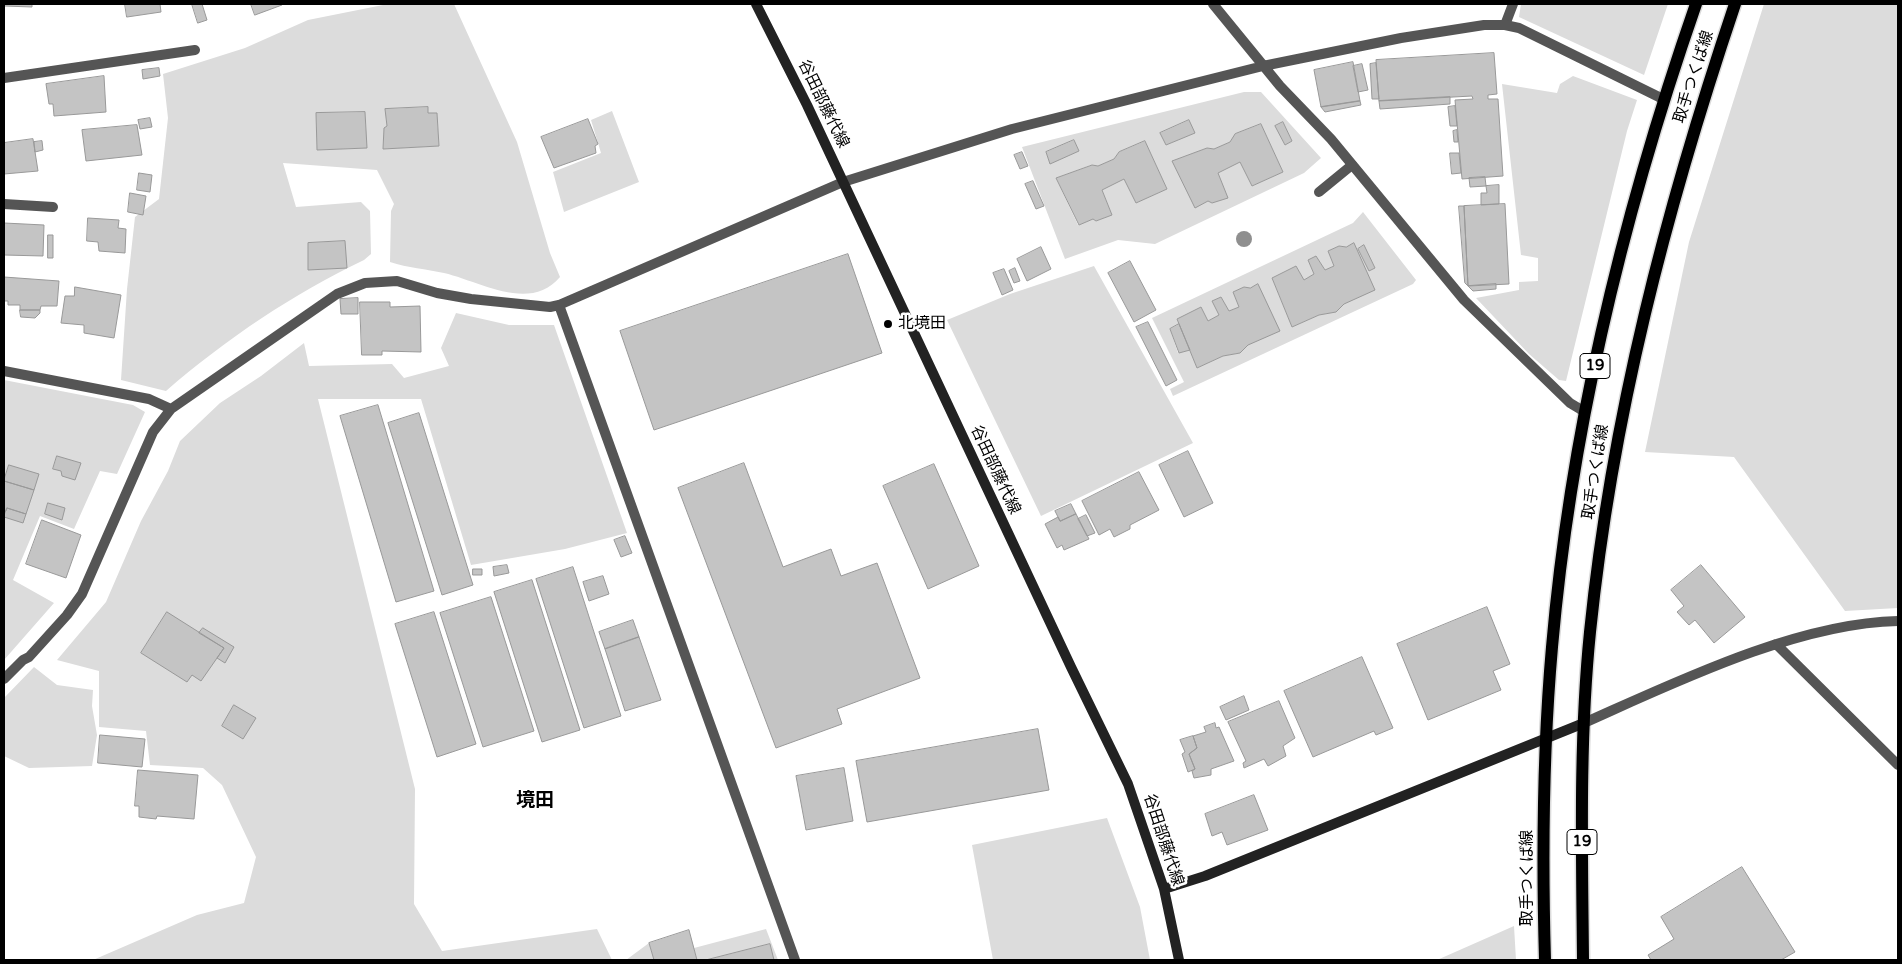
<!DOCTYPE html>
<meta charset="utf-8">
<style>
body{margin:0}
#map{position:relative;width:1902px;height:964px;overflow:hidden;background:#fff;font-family:"Varela Round",sans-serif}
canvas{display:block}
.frame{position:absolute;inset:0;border:5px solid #000;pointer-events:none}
</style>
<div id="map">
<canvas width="1902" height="964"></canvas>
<div class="frame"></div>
</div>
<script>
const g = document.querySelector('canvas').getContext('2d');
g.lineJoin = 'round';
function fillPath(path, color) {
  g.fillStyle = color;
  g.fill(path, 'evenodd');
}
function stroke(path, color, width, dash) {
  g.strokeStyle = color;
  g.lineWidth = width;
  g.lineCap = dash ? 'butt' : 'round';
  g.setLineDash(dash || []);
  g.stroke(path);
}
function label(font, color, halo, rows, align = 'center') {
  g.font = font + ' "Varela Round","Noto Sans JP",sans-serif';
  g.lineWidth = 5;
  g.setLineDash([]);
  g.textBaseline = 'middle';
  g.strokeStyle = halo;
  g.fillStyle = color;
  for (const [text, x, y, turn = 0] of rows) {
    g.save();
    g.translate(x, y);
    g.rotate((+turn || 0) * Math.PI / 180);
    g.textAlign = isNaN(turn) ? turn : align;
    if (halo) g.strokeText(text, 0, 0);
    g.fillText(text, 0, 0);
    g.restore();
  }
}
fillPath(new Path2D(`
 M388 4H454L517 142 550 253 560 277C530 313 479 281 444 273 426 269 408 268 390 262L391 211 394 204 377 170 283 163 296 207 361 202 370 211 371 254 364 260C293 294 226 339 166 391L121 380 127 289 135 217 159 199 168 118 163 74 245 48 308 20ZM428 107V113H437L439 146 383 149 384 129 387 126 386 109ZM365 112 366 148 317 150 316 113Z
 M1521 4H1668L1644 75 1519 17Z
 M1764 4H1898V608L1845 611 1734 457 1645 452 1689 242Z
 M1573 76 1637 100 1627 131 1566 381 1559 380 1529 354 1476 298 1519 290V282L1538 281V258L1521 255 1502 84 1557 93 1560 84Z
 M1244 92H1261L1321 158 1304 173 1155 244 1118 240 1065 259 1022 147ZM1189 120 1194 133 1166 145 1160 133ZM1283 122 1292 141 1285 145 1276 126ZM1261 124 1283 172 1252 186 1240 162 1218 173 1227 198 1212 203 1208 201 1195 207 1173 161 1207 148 1214 149 1230 142 1236 134ZM1074 140 1079 151 1050 163 1046 152ZM1145 141 1167 189 1136 203 1124 179 1102 190 1112 215 1096 221 1093 219 1078 225 1056 178 1091 165 1098 166 1114 159 1119 152Z
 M612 111 639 182 564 212 553 172 601 153 591 120Z
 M1363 212 1416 280 1413 284 1173 396 1170 389 1184 382 1152 318 1353 223ZM1339 246 1346 247 1344 304 1335 312 1319 315 1292 327 1272 278 1296 266 1304 280 1314 274 1308 260 1316 256 1325 270 1334 266 1328 251ZM1364 246 1375 268 1369 271 1358 249ZM1244 287 1250 288 1248 345 1240 353 1223 356 1197 368 1190 350 1178 353 1170 329 1179 324 1177 319 1201 307 1208 321 1219 315 1212 301 1221 297 1229 311 1239 307 1233 292Z
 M1094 266 1193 443 1041 516 947 320 1010 294Z
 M456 313 509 325H554L627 533 565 549 471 565 421 399H318L415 789 414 904 442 951 597 929 612 960H93L197 915 244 903 256 857 222 785 203 768 150 765 146 731 99 727V671L57 660 106 602 141 521 168 471 180 441 220 403 261 376 304 343 309 366 392 364 404 378 449 366 441 348Z
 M4 380 133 405 145 412 117 474 100 471 74 529 40 516 13 580 54 603 4 660Z
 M34 667 57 685 93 690 92 706 97 735 92 766 29 768 4 756V698Z
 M1107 818 1140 907 1150 960H993L972 845Z
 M1514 926 1516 960H1437Z
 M766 929 778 960H774L770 945 706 960H697L694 948Z
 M649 943 654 960H626Z`), '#dcdcdc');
const building = new Path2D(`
 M4 4H32V7L4 6Z
 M125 4H160L161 12 127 17Z
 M192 4H202L207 20 198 23Z
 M251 4H281L282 5 255 15Z
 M1494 53 1497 94 1488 95V99H1498L1503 176 1462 179 1455 100 1473 99 1472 96 1379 101 1376 60Z
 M1353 62 1360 101 1321 107 1314 70Z
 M1376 63 1379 99H1372L1370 64Z
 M1362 64 1368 90 1358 92 1353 66Z
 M159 68 160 76 143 79 142 70Z
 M104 76 106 112 54 116 53 104H49L46 84Z
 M1450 97V104L1380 109 1379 101Z
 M1360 101 1361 105 1325 112 1321 107Z
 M1455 106 1457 126H1450L1448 107Z
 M428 107V113H437L439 146 383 149 384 128 387 126 385 109Z
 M365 112 367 148 317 150 316 113Z
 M150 118 152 127 140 129 138 120Z
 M588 119 598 144 595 146 596 153 554 168 541 137Z
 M1189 120 1195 133 1166 145 1160 133Z
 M1283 122 1292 141 1285 145 1275 126Z
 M1261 124 1283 172 1252 186 1240 162 1218 173 1228 198 1212 203 1208 201 1195 208 1172 161 1207 148 1214 149 1230 142 1235 134Z
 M137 125 142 155 86 161 82 130Z
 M1457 130 1458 142H1454L1453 131Z
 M33 139 38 171 4 174V143Z
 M1074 140 1079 151 1050 164 1046 152Z
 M42 141 43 150 35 152 34 142Z
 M1145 141 1167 189 1136 203 1124 179 1102 190 1112 215 1096 221 1093 219 1079 225 1056 178 1092 165 1098 166 1114 159 1119 152Z
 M1022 152 1028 166 1020 169 1014 155Z
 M1450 153H1459L1461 173 1452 174Z
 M139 173 152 175 150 192 137 190Z
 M1485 177 1486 186 1470 187 1469 178Z
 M1033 181 1044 206 1036 209 1025 184Z
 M1499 185V204L1481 205V193H1487L1486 186Z
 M130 193 146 196 143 215 128 212Z
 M1505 204 1509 284 1468 286 1464 206Z
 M1459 206H1464L1468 286 1465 283Z
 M88 218 119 220 118 228 126 229 125 253 99 251 98 242 87 241Z
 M4 223 44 225 43 256 4 255Z
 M48 235H53V258H48Z
 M345 241 347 268 308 270V243Z
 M1354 243 1375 290 1344 304 1336 312 1319 315 1292 327 1272 278 1296 266 1304 280 1314 274 1308 260 1316 256 1325 270 1334 266 1328 251 1339 246 1346 247Z
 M1364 245 1375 268 1369 271 1358 249Z
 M1041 247 1051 269 1027 281 1017 259Z
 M848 254 882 353 654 430 620 331Z
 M1130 261 1156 310 1134 322 1108 273Z
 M1015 268 1020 281 1014 283 1009 271Z
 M1004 269 1013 290 1002 295 993 273Z
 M4 277 59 281 57 306H41L40 310H20V305H8V301H4Z
 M1258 284 1280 331 1248 345 1240 353 1223 356 1197 368 1177 319 1201 307 1208 321 1219 315 1212 301 1221 297 1229 311 1239 307 1233 292 1244 287 1250 288Z
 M1496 284V289L1473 291 1468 286Z
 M75 287 121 295 114 338 84 333V325L61 323 65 296H74Z
 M358 298V314H341L340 299Z
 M360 302H390V307L420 306 421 352 382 351V355H362Z
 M20 310H40V313L35 318 21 317Z
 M1148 322 1177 380 1166 386 1136 327Z
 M1179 324 1190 350 1179 353 1170 329Z
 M378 405 434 591 396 602 340 416Z
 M419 413 473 585 442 595 388 423Z
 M1188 451 1213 503 1184 517 1159 465Z
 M57 456 81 463 75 480 62 476 61 471 53 469Z
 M744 463 783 567 831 549 841 576 877 563 920 678 837 709 842 724 776 748 678 488Z
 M934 464 979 566 928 589 883 486Z
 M9 465 39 474 34 490 4 481Z
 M1139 472 1159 510 1130 525V529L1114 537 1110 529 1099 535 1082 501Z
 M4 481 34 490 26 514 7 508 6 511H4Z
 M48 503 65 508 62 520 45 514Z
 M1071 504 1076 514 1060 521 1055 511Z
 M7 508 26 514 23 523 4 517Z
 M1076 514 1089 539 1064 550 1062 545 1057 548 1045 524 1058 517 1060 521Z
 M1086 515 1095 533 1087 536 1078 519Z
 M42 520 81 535 66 578 26 564Z
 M625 536 632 553 621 557 614 540Z
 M507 565 509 573 494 576 493 567Z
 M1701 565 1745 617 1714 643 1695 620 1689 625 1677 612 1684 606 1671 590Z
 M573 567 621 716 584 728 536 579Z
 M473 569H482V575H473Z
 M603 576 609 594 589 601 583 582Z
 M532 580 580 730 542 742 494 592Z
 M491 597 534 731 483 747 440 613Z
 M1487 607 1510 664 1493 671 1501 690 1428 720 1397 644Z
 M167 612 224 648 201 681 192 675 187 682 141 653Z
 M434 612 476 744 437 757 395 624Z
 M633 620 639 637 605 649 599 632Z
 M203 628 234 647 225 663 217 658 224 648 199 633Z
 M639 637 661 700 625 711 605 649Z
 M1362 657 1393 728 1376 735 1374 731 1313 757 1284 691Z
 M1244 696 1249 710 1226 720 1220 707Z
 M1279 701 1295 738 1283 746 1286 756 1268 766 1264 759 1244 768 1243 763 1246 761 1228 722Z
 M234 705 256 718 243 739 222 726Z
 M1215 723 1216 728 1219 727 1234 761 1211 769V775L1194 778 1192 771 1195 769 1189 754 1197 748 1193 736 1206 732 1204 727Z
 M1038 729 1049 790 867 822 856 761Z
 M100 735 145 739 142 767 98 763Z
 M1193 736 1197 748 1189 754 1195 769 1188 772 1182 754 1185 752 1180 740Z
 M844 768 853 821 806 830 796 776Z
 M138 770 198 775 194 819 157 816 156 819 139 817V806H135Z
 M1254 795 1268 830 1227 845 1222 832 1212 836 1205 814Z
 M1742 867 1795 952 1781 960H1651L1648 955 1674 939 1661 917Z
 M689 930 697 960H654L649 943Z
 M770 944 774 960H706Z`);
fillPath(building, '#c4c4c4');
stroke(building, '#999', 1);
const primary = new Path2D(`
 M1545 960C1542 858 1543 749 1552 647 1571 428 1624 211 1696 4
 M1583 960C1582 851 1579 741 1590 632 1612 416 1666 209 1735 4`);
stroke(primary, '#dbdbdb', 15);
stroke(new Path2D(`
 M1505 25 1513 4
 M1319 192 1352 165`), '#555', 10);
stroke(new Path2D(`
 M1213 4 1280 86 1331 139 1464 300 1570 403 1585 412
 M4 78 195 50
 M4 204 53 207
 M559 305 795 960
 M4 371 149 399 171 409
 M1776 644 1898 765
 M4 679 23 660 29 657 67 615 82 594 153 432 171 409 337 294 365 283 397 281 437 293 471 299 550 307 559 305 843 182 1012 129 1263 66 1401 38 1484 25H1505L1519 28 1663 99
 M1584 723C1676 682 1797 623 1898 621`), '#555', 10);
stroke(new Path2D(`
 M756 4 807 105 1071 667 1128 784 1164 889 1179 960
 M1164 889 1205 876 1584 723`), '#222', 10);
stroke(primary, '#000', 12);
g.fillStyle = '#8f8f8f';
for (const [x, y] of [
 [1244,239]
]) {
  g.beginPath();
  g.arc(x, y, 8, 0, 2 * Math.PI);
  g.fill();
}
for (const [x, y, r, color] of [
 [888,324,5,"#000"]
]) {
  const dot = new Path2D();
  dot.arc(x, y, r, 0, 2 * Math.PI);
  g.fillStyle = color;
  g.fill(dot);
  stroke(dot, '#fff', 2);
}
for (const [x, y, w] of [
 [1595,366,30],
 [1582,842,30]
]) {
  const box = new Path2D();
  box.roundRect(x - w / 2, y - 12.5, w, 25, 4);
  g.fillStyle = '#fff';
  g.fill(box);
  stroke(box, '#000', 1);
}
label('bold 15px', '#000', null, [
 ["19",1595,366],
 ["19",1582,842]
]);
label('16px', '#000', '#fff', [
 ["取手つくば線",1694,77,-72],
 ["谷田部藤代線",823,104,64],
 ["谷田部藤代線",995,470,65],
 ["取手つくば線",1596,472,-81],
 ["谷田部藤代線",1163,840,72],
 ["取手つくば線",1528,878,-90]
]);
label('16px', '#000', '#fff', [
 ["北境田",898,324]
], 'left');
label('bold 19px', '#000', '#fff', [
 ["境田",535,801]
]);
</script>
